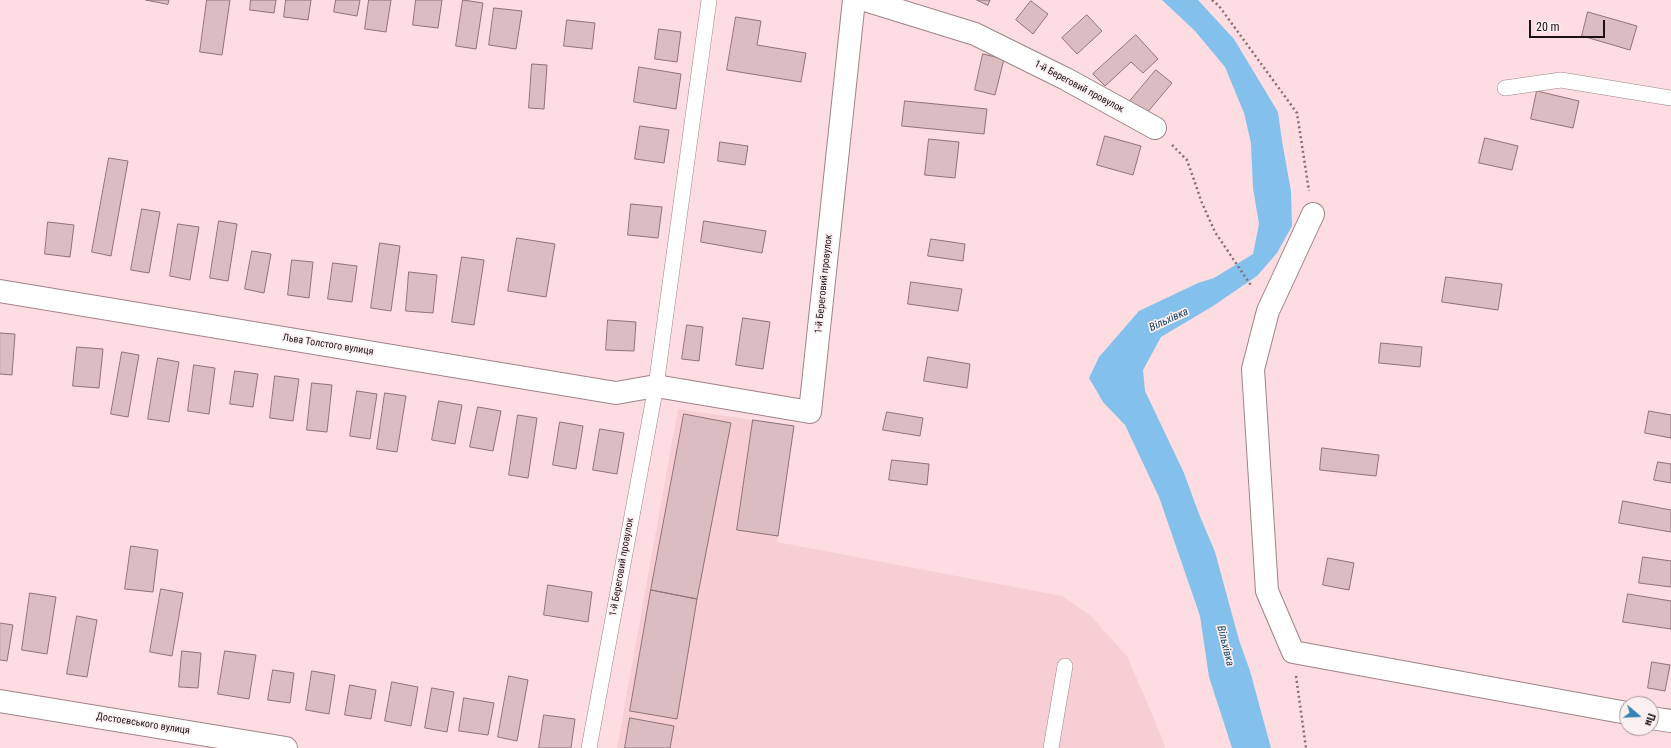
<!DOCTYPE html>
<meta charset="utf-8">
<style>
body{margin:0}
#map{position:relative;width:1671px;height:748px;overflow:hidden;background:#fddde2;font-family:"Roboto Condensed",sans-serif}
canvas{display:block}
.north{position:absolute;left:1619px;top:696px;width:40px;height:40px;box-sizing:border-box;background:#fdf0f2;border:1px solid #a39698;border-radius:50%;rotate:109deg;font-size:11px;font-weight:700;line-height:16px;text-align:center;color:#1b1012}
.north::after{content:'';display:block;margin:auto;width:14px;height:18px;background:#3384b5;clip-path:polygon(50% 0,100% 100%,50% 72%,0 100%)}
.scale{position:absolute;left:1529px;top:20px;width:76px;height:18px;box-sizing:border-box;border:2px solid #1b1012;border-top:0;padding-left:5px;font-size:12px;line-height:14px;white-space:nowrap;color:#1b1012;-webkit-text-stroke:3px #fdf0f2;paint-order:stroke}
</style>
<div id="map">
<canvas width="1671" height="748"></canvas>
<div class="north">Пн</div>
<div class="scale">20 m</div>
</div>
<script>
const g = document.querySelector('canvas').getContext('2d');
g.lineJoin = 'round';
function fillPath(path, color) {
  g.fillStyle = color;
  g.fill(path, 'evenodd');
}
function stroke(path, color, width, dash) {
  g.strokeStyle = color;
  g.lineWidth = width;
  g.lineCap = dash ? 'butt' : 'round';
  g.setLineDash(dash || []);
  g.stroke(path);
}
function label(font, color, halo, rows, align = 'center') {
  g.font = font + ' "Roboto Condensed",sans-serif';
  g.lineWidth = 3.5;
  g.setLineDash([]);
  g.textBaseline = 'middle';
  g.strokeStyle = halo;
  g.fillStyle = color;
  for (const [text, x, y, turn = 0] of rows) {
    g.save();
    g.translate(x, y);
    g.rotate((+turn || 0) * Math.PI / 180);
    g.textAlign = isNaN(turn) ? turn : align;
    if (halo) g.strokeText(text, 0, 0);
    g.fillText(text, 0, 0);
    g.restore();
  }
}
fillPath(new Path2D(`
 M678 409 794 426 777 542 1062 596 1091 616 1127 656 1160 733 1165 748H617Z`), '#f7ced4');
fillPath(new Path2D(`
 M1162 0H1198L1234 39 1278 112 1282 141 1291 191 1292 226 1277 253 1257 276 1213 306 1161 337 1143 370 1145 391 1184 473 1199 514 1215 552 1239 640 1250 671 1271 748H1232L1209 677 1200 616 1159 497 1125 425 1103 402 1089 378 1099 357 1139 311 1198 283 1214 278 1253 254 1259 224 1253 188 1251 143 1244 113 1225 67 1195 31Z`), '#83c1ec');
const building = new Path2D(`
 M146 0H169L168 4Z
 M207 0H230L222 55 200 52Z
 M251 0H276L274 13 250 10Z
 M286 0H311L308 20 284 17Z
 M336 0H360L357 16 334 12Z
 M369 0H391L386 32 365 29Z
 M416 0H442L438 28 413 25Z
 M463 0 483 3 476 49 456 46Z
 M977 0H990L988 5Z
 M1031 1 1048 14 1033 34 1016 20Z
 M494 8 522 11 516 49 489 45Z
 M1588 12 1637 26 1630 50 1582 36Z
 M1087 15 1102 31 1077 54 1062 38Z
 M736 17 761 21 757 45 806 53 801 82 727 70Z
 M567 20 595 23 592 49 564 46Z
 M659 29 681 32 677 62 655 59Z
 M1136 35 1158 59 1143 73 1131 62 1105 86 1093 74Z
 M983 54 1004 59 995 95 975 90Z
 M532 64 547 65 544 109 529 108Z
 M639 67 681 74 676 109 634 102Z
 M1156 70 1172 83 1146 114 1130 101Z
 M1537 91 1579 101 1573 128 1531 119Z
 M905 101 987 109 984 134 902 126Z
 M640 126 669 130 664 163 635 159Z
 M1105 136 1141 146 1133 175 1097 165Z
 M1485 138 1518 146 1512 170 1479 163Z
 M929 139 959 142 955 178 925 175Z
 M720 142 748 146 745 165 718 161Z
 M109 158 128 161 111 256 92 252Z
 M631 204 662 207 658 238 628 235Z
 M142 209 160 212 149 273 131 270Z
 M219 221 237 224 228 281 210 278Z
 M704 221 766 231 762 253 701 242Z
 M48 222 74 225 70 257 45 254Z
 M178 224 199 227 190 280 170 276Z
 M517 238 555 244 546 297 508 291Z
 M931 239 965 244 963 261 928 256Z
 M380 243 400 246 391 311 371 308Z
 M252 251 271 254 264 293 245 289Z
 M462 257 484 260 474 325 452 322Z
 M292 260 313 262 309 298 288 295Z
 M333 263 357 266 352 302 328 299Z
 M409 272 437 275 433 313 406 311Z
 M1446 277 1502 284 1498 310 1442 302Z
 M911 282 962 289 958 311 908 304Z
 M743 318 770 322 763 369 736 365Z
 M608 320 636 322 634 351 606 350Z
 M687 325 703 327 699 361 682 359Z
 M0 333 15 334 12 375 0 374Z
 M1381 343 1422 347 1420 367 1379 363Z
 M77 347 103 349 99 388 73 386Z
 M122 352 139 355 128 417 111 414Z
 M928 357 970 364 967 388 924 381Z
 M158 358 179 362 169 422 148 419Z
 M194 365 215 368 209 414 188 411Z
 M235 371 258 374 253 407 230 404Z
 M275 376 299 379 293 421 270 418Z
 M312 383 332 385 327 432 307 430Z
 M357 391 377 394 370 439 350 436Z
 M385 393 406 396 397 452 377 449Z
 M439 401 462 405 455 444 432 440Z
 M478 407 501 411 493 451 470 447Z
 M1649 411 1671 415V438L1645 433Z
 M887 412 923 418 920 436 883 430Z
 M684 414 731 423 697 599 651 590Z
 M518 415 537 418 528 478 509 475Z
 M753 420 794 426 778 536 737 530Z
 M560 422 583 426 576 469 553 465Z
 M600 429 624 433 617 474 593 470Z
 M1322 448 1379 455 1376 476 1320 470Z
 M892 460 929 464 927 485 889 480Z
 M1658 462 1671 464V483L1654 480Z
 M1623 501 1671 510V532L1619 523Z
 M131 546 158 550 153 592 125 589Z
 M1643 557 1671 561V587L1639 583Z
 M1328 558 1354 563 1349 590 1323 585Z
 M548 585 592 592 588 622 544 615Z
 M161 589 183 593 172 656 150 652Z
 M651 590 697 599 677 719 630 711Z
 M30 593 56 597 47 654 22 650Z
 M1628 594 1671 601V629L1623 622Z
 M77 616 97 620 87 677 67 674Z
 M0 623 13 625 7 661 0 660Z
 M182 651 201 653 198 688 179 687Z
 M225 651 256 655 249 699 218 694Z
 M1652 662 1670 665 1665 691 1648 688Z
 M273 670 294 673 290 703 268 700Z
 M312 671 335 675 329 714 306 710Z
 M509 676 528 680 517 741 498 737Z
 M392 682 418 687 411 726 385 721Z
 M350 685 376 690 371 719 345 715Z
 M432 688 454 692 447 732 425 728Z
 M464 698 494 703 488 735 459 731Z
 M544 715 575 719 571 748H539Z
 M630 718 674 726 670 748H625Z`);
fillPath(building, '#dbbcc1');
stroke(building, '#8e7276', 1);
const lane = new Path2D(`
 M1505 88 1561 80 1671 98
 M589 748 656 386 709 0
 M1051 748 1065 666`);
const street = new Path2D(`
 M865 0 975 34 1066 79 1155 128
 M1313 214 1268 311 1253 369 1267 591 1293 652 1627 713
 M0 291 616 393 656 386 810 412 854 0
 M0 701 286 748
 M1651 718 1671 721`);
stroke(lane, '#9f8287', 16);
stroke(street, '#9f8287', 24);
stroke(new Path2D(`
 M1212 0 1219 6 1297 113 1309 191
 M1172 145 1187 160 1202 203 1215 232 1252 287
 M1296 676 1306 748`), '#826d71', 2.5, [2, 3]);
stroke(lane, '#fff', 15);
stroke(street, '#fff', 22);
label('10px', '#1b1012', '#fdf0f2', [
 ["1-й Береговий провулок",1079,87,28],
 ["1-й Береговий провулок",824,284,-84],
 ["Льва Толстого вулиця",328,345,9],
 ["1-й Береговий провулок",622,567,-80],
 ["Достоєвського вулиця",143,724,9]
]);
label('italic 11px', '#0d3f5b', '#fdf0f2', [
 ["Вільхівка",1169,320,-25],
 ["Вільхівка",1225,646,76]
]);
</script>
